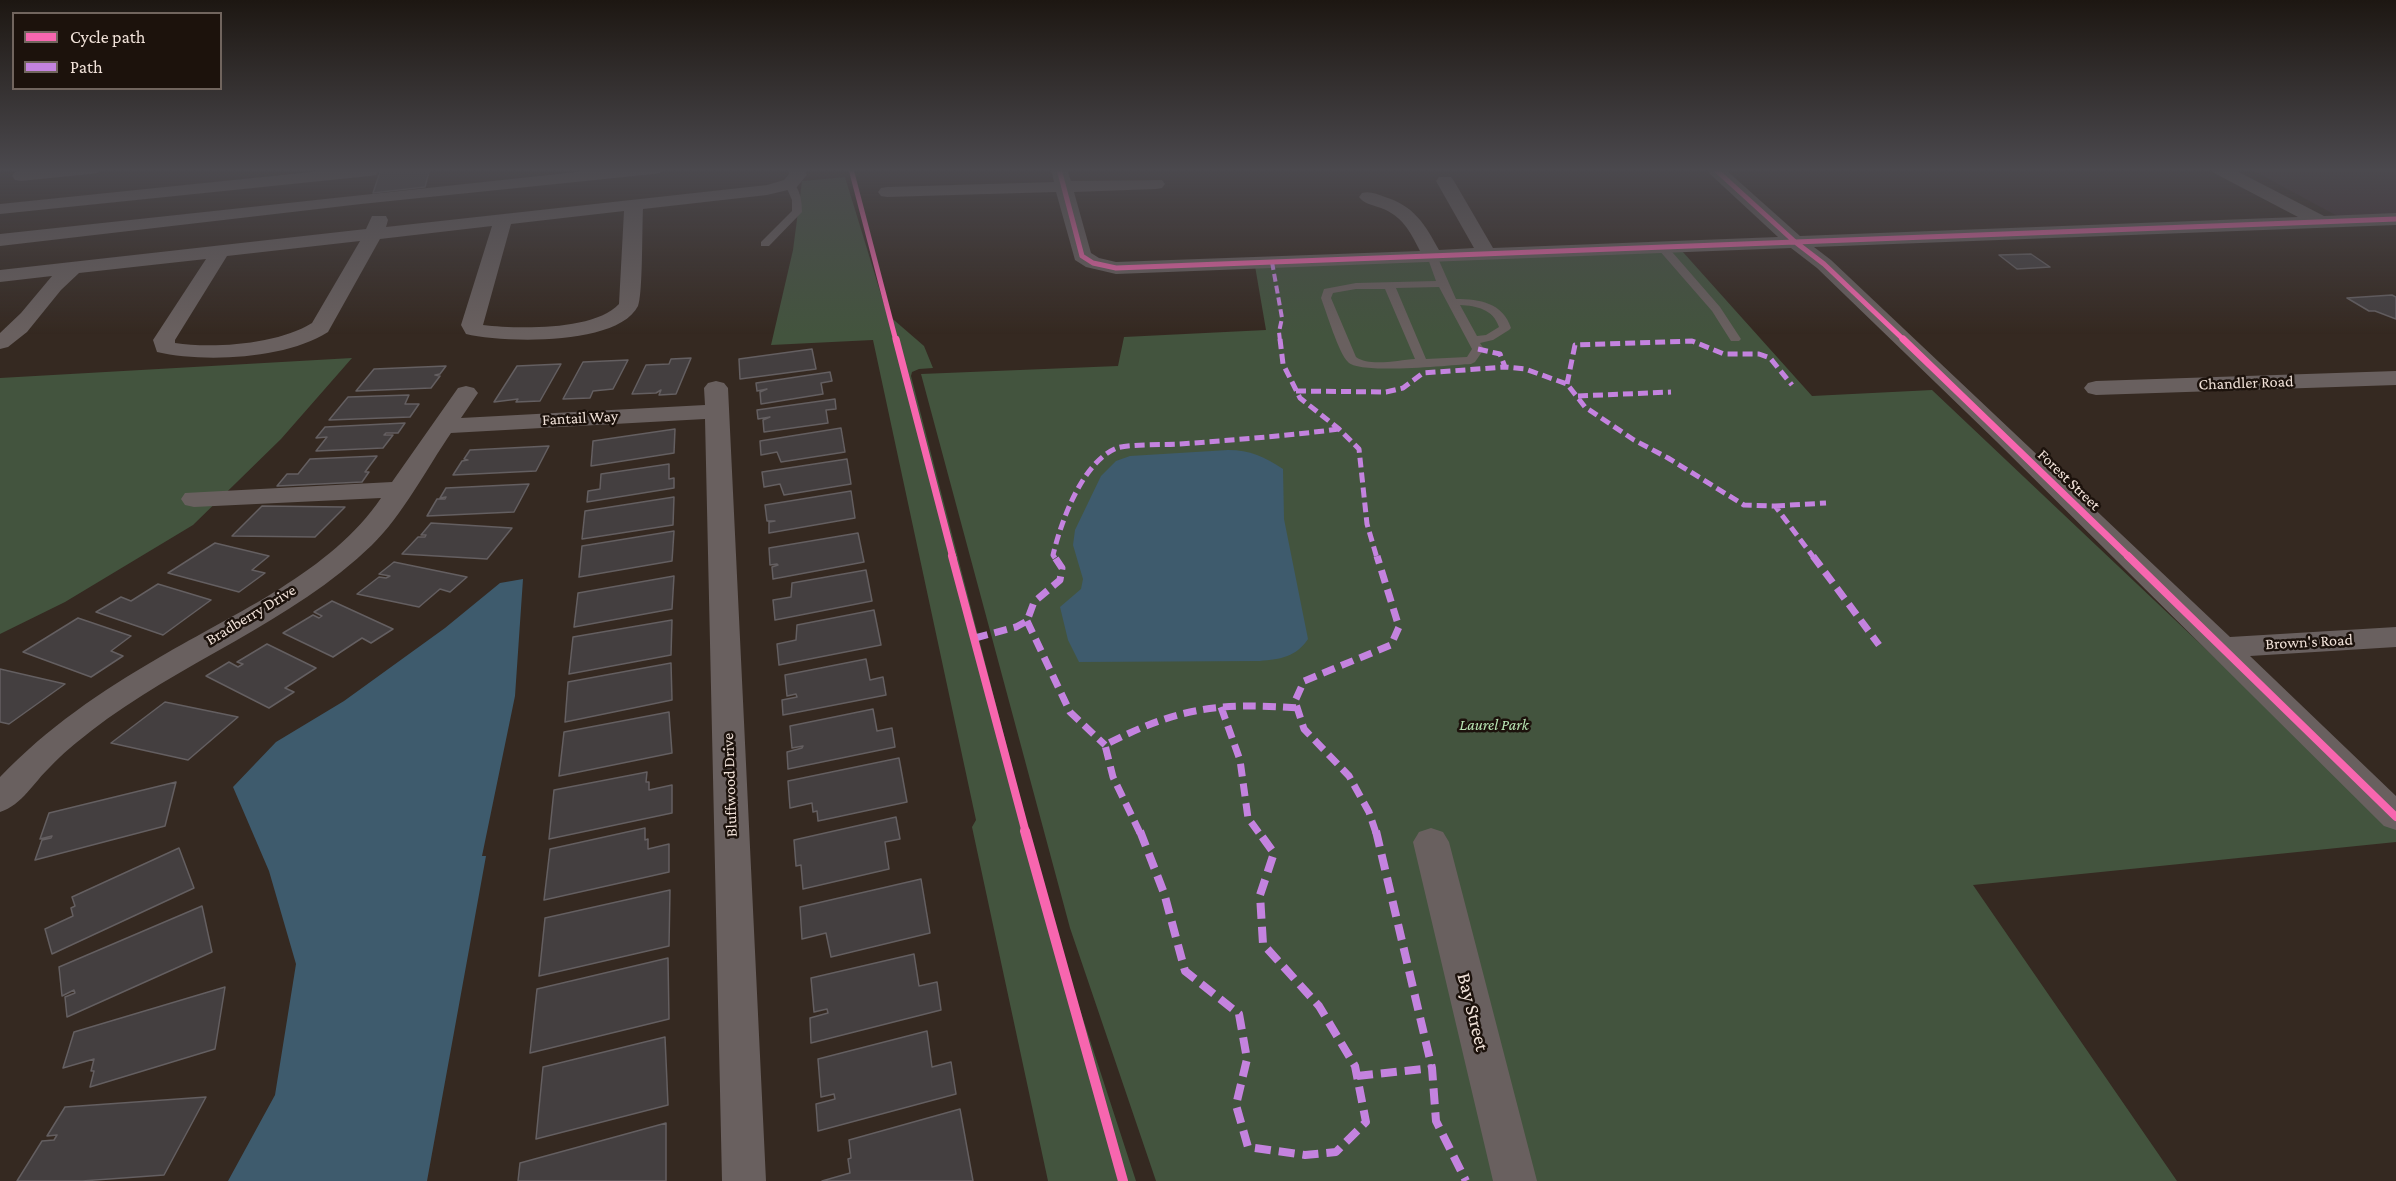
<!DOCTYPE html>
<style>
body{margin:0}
#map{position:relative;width:2396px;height:1181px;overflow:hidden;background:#352921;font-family:"Crimson Pro",serif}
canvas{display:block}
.legend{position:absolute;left:12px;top:12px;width:210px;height:78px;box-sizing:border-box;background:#1c120c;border:2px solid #71655e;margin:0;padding:8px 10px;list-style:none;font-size:18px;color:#f1e2d9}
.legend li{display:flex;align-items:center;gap:12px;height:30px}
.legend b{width:30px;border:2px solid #71655e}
</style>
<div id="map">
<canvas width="2396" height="1181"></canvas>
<ul class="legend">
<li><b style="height:8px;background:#f766af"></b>Cycle path</li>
<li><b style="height:8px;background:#c483df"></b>Path</li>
</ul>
</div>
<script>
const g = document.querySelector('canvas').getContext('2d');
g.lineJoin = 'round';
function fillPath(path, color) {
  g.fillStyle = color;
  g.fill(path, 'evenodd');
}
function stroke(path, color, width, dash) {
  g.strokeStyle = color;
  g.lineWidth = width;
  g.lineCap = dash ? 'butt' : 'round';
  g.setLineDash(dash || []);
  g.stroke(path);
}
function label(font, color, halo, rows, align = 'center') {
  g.font = font + ' "Crimson Pro",serif';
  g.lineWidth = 5;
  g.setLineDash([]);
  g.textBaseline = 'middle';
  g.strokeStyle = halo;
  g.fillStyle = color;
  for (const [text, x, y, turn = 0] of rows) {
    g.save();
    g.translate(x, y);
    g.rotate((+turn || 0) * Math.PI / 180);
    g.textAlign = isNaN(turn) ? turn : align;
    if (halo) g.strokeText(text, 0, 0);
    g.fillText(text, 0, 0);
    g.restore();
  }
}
fillPath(new Path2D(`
 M2250 169H2396V217L2341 218Z`), '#3f2d31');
fillPath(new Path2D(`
 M845 177 887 314 924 346 933 368 919 369 912 372 911 376 1055 933 1136 1181H1048L972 827 976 820 873 340 771 345 793 250 802 181Z
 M1682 251 1812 396 1932 390 2396 829V842L1973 885 2177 1181H1156L1070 928 921 374 1118 366 1124 337 1266 330 1255 266Z
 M352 358 281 439 193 525 65 602 0 634V378Z`), '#43543e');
fillPath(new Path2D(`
 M1228 450C1250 450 1265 457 1283 469L1284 519 1308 639C1296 657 1281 659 1260 661L1079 662 1068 640 1060 607 1081 589 1083 579 1073 545 1075 530 1101 476 1116 461 1130 456Z
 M523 579 515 696 482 856H486L427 1181H228L275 1095 296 964 269 871 233 787 276 742 344 701 445 628 500 583Z`), '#3e5b6d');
const building = new Path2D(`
 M381 169H430L425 187 373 193Z
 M2031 254 2050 267 2017 269 1999 255Z
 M2392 295 2396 297V319L2375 311H2369L2347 298Z
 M812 349 816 369 740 379 739 359Z
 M691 358 676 394 659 395 661 390 656 393 632 394 646 365 669 364 671 359Z
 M628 360 613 389 593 391 590 398 563 399 583 362Z
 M561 364 540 401 516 402 518 399 494 402 517 366Z
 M446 366 440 374 435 375 440 376 431 388 356 391 374 369Z
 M830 372 832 381 821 383 823 394 761 404 760 392 767 389 757 391 756 383Z
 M409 395 405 404H419L410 417 329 420 348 397Z
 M835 399 836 409 826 410 828 423 764 432 763 420 770 417 758 419 757 410Z
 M405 423 398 433H386L384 435H393L383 448 316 451 327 437 316 438 325 427Z
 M841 428 845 452 781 462 777 452 761 455 760 441Z
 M675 429 674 453 591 466 593 441Z
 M549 446 536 471 453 475 462 461 468 460 464 459 470 450Z
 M377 456 365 472H369L362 482 277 486 287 474H298L310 459Z
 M847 459 851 484 784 495 780 484 764 487 762 472Z
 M669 464V479L674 478V488L587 502 588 491 600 489 601 474Z
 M529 484 514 512 427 516 437 499H445L446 497 440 498 446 488Z
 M851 491 855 518 769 533V522L775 521H767L765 505Z
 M674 497 673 525 582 539 585 511Z
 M262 506 345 507 315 537 232 536Z
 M431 523 512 528 487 559 402 554 418 537H425L426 535H421Z
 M674 531 672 561 579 577 582 546Z
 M858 533 864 562 773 579 772 567 778 565 777 564 770 565 769 548Z
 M215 543 269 556 252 570 265 573 239 592 168 573Z
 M394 562 467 577 450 592 440 589 419 607 357 594 379 577 386 578 390 576 379 574Z
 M866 570 872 601 775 620 773 600 791 597 792 583Z
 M674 576 672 609 574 627 578 593Z
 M158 584 211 600 163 635 96 612 121 597 131 601Z
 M332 601 393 629 371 643 362 638 333 657 283 633 313 615 319 618 322 616 314 612Z
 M874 610 881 645 779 665 777 644 796 640 797 625Z
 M78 618 131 636 111 651 123 656 91 677 23 652Z
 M672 620 671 655 569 674 573 637Z
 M267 644 316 668 285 688 294 692 269 708 206 676 229 662 238 667 243 664 237 662Z
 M866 659 870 680 883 677 886 695 783 715 782 700 797 697 796 694 787 696 785 675Z
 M671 663 672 700 565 722 568 682Z
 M0 669 65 684 9 724 0 722Z
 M165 702 238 717 188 760 111 743Z
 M873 709 877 731 892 728 895 747 788 769 787 752 802 748 803 746 792 748 790 726Z
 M669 712 672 753 559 776 564 732Z
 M899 758 907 802 818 821 817 811 813 812 812 803 790 808 788 781Z
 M647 772 646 782H649V790L672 785V813L549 839 554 790Z
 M176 782 165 826 35 860 42 840 51 838 52 836 40 839 49 813Z
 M896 817 900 839 885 842 889 869 803 889 801 865 796 866 794 840Z
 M645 828V840L648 839V849L669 844V872L544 900 550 849Z
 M179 848 194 888 52 954 45 929 73 916 71 908 75 906 72 897Z
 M921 879 930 933 831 957 826 933 802 939 800 907Z
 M670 890 669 946 539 976 545 918Z
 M202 906 212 952 67 1017 65 997 75 993 74 990 62 996 59 967Z
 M914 954 919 986 937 982 941 1010 811 1043 810 1018 828 1013 827 1009 814 1012 811 978Z
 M668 958 669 1019 530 1053 537 989Z
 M225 987 215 1049 90 1087 94 1071H91L94 1059 63 1068 74 1032Z
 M927 1031 932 1067 951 1062 956 1094 818 1131 816 1104 835 1099 834 1094 821 1097 818 1059Z
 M665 1037 668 1105 536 1139 543 1067Z
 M206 1097 164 1175 82 1181H17L42 1141 54 1140 57 1135 47 1136 65 1107Z
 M960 1109 973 1181H822L850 1173 848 1159 851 1158 849 1140Z
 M666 1123V1181H518L520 1163Z`);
fillPath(building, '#443f40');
stroke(building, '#645f61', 1.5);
fillPath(new Path2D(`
 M790 181C800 186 802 201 802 212L769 246H761V242L792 211V200L785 184Z
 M1658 245H1666L1720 307 1741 339 1739 341H1731L1712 311 1658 249Z
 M1432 253 1437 256 1456 299C1480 299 1503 303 1511 328L1509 330 1493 340 1480 343 1484 349 1475 362 1471 364C1449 365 1360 375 1348 362 1339 354 1326 311 1321 298L1324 289 1356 283 1436 281 1427 256ZM1439 287 1472 349 1467 357 1426 359 1396 288ZM1356 289H1385L1415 359C1398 360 1370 367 1356 357L1331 298 1333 293ZM1460 305C1477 306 1493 309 1499 327L1486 335 1477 336Z`), '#69605f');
fillPath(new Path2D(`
 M40 169H100L97 173 91 174 21 181 15 180 12 176 15 172Z
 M340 169H377L379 171 376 175 370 176 0 214V204Z
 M604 169H663L660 173 654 174 361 204 0 246V234Z
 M787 169H804L807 175 796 188 767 195 643 209C642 226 643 296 638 306 618 346 503 343 466 334L461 325 492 226 380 239 328 332C286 359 204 363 157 352L153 340 206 259 79 273 61 290 27 332 8 347 0 349V333L21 313 52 276 0 282V270L366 229 372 216H386L388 220 386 227 767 185 784 180 789 174ZM624 211 619 304C594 331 517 329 483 325L511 224ZM360 241 312 323C279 344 213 349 175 343V340L227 256Z
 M1051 169H1067L1071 181 1162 180 1165 184 1162 188 1156 189 1074 192 1091 253 1099 258 1116 262 1420 251C1410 231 1402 216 1381 208 1373 205 1364 204 1359 197L1362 193C1370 191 1377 194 1385 197 1414 206 1425 224 1439 250L1474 248 1436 181 1439 177H1451L1454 181 1493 248 1778 237 1710 174 1708 169H1725L1800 236 2298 217 2214 173 2212 169H2233L2324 216 2396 213V225L1814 247 1831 260 2230 637 2396 627V647L2250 656 2396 796V830L2384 826 1996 441 1817 268 1791 248 1116 274 1086 267 1075 260 1056 192 887 197 881 196 878 192 881 188 887 187 1054 182Z
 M2396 371V385L2096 395 2088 393 2084 388 2088 383 2096 381Z
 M716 381 724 383 728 388 766 1181H722L705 419 451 433C427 468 402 516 372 545 293 622 178 663 91 731 77 742 62 754 50 767 34 782 22 805 0 812V777C47 728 101 691 160 657 235 613 332 571 381 498L194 507 185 505 181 499 185 493 392 482 458 388 466 386 474 388 478 393 461 418 705 405 704 388 708 383Z
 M1431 828 1443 832 1449 842 1537 1181H1493L1413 842 1419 832Z`), '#69605f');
stroke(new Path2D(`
 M1272 262 1282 318 1279 332 1280 341`), '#c483df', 4, [8, 4]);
stroke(new Path2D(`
 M1280 339 1283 364 1300 398 1339 429 1359 449 1367 524 1377 558
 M1478 349 1500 354 1505 367 1525 369 1567 384 1585 407 1634 440 1668 458 1744 505 1775 506 1814 558
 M1567 384 1575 345 1692 341 1724 354H1759L1770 358 1792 385
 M1296 391 1386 392 1403 388 1423 373 1505 367
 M1578 396 1671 392
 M1775 506 1826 503
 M1055 558 1053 555C1061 522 1082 462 1117 448 1129 444 1165 445 1180 444 1233 440 1286 436 1339 429`), '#c483df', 5, [10, 5]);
stroke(new Path2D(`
 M1813 556 1879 645
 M1027 621 1070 712 1105 745
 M975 638 1016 627 1027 621 1034 602 1060 580 1062 568 1054 556
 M1221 707 1240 760 1248 818 1259 833
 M1140 833 1113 777 1105 745C1177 708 1217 702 1298 708
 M1376 833 1369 812 1349 776 1304 729 1295 701 1304 681 1391 645 1399 627 1377 556`), '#c483df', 7, [13, 7]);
stroke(new Path2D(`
 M1140 831 1164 893 1185 971 1239 1014 1247 1059 1236 1105 1248 1147 1305 1155 1336 1152 1366 1122 1355 1066 1319 1006 1263 944 1260 895 1274 853 1258 831
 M1376 831 1432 1068 1436 1121 1466 1181
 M1357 1076 1432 1068`), '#c483df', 8, [16, 8]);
stroke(new Path2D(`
 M851 169 896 341
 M1059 169 1082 256 1093 263 1116 268 2396 219
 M1716 170 1794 241 1824 264 1905 341`), '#f766af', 5);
stroke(new Path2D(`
 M896 339 953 558
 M1903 339 2130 558`), '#f766af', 7);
stroke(new Path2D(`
 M952 556 1026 833
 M2128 556 2396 817`), '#f766af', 8);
stroke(new Path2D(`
 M1025 831 1123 1181`), '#f766af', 10);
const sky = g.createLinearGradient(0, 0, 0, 334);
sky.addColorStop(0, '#1d1712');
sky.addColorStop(0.51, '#4b494e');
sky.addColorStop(1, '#4b494e00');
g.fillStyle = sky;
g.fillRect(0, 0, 2396, 334);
label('16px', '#f1e2d9', '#1c120c', [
 ["Chandler Road",2246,383,-2],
 ["Fantail Way",580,418,-3],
 ["Forest Street",2069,480,44],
 ["Bradberry Drive",251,615,-31],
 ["Brown's Road",2309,642,-3],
 ["Bluffwood Drive",730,785,-92]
]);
label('italic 16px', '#b8e5b3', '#1c120c', [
 ["Laurel Park",1494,725]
]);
label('20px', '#f1e2d9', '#1c120c', [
 ["Bay Street",1473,1012,76]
]);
</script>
